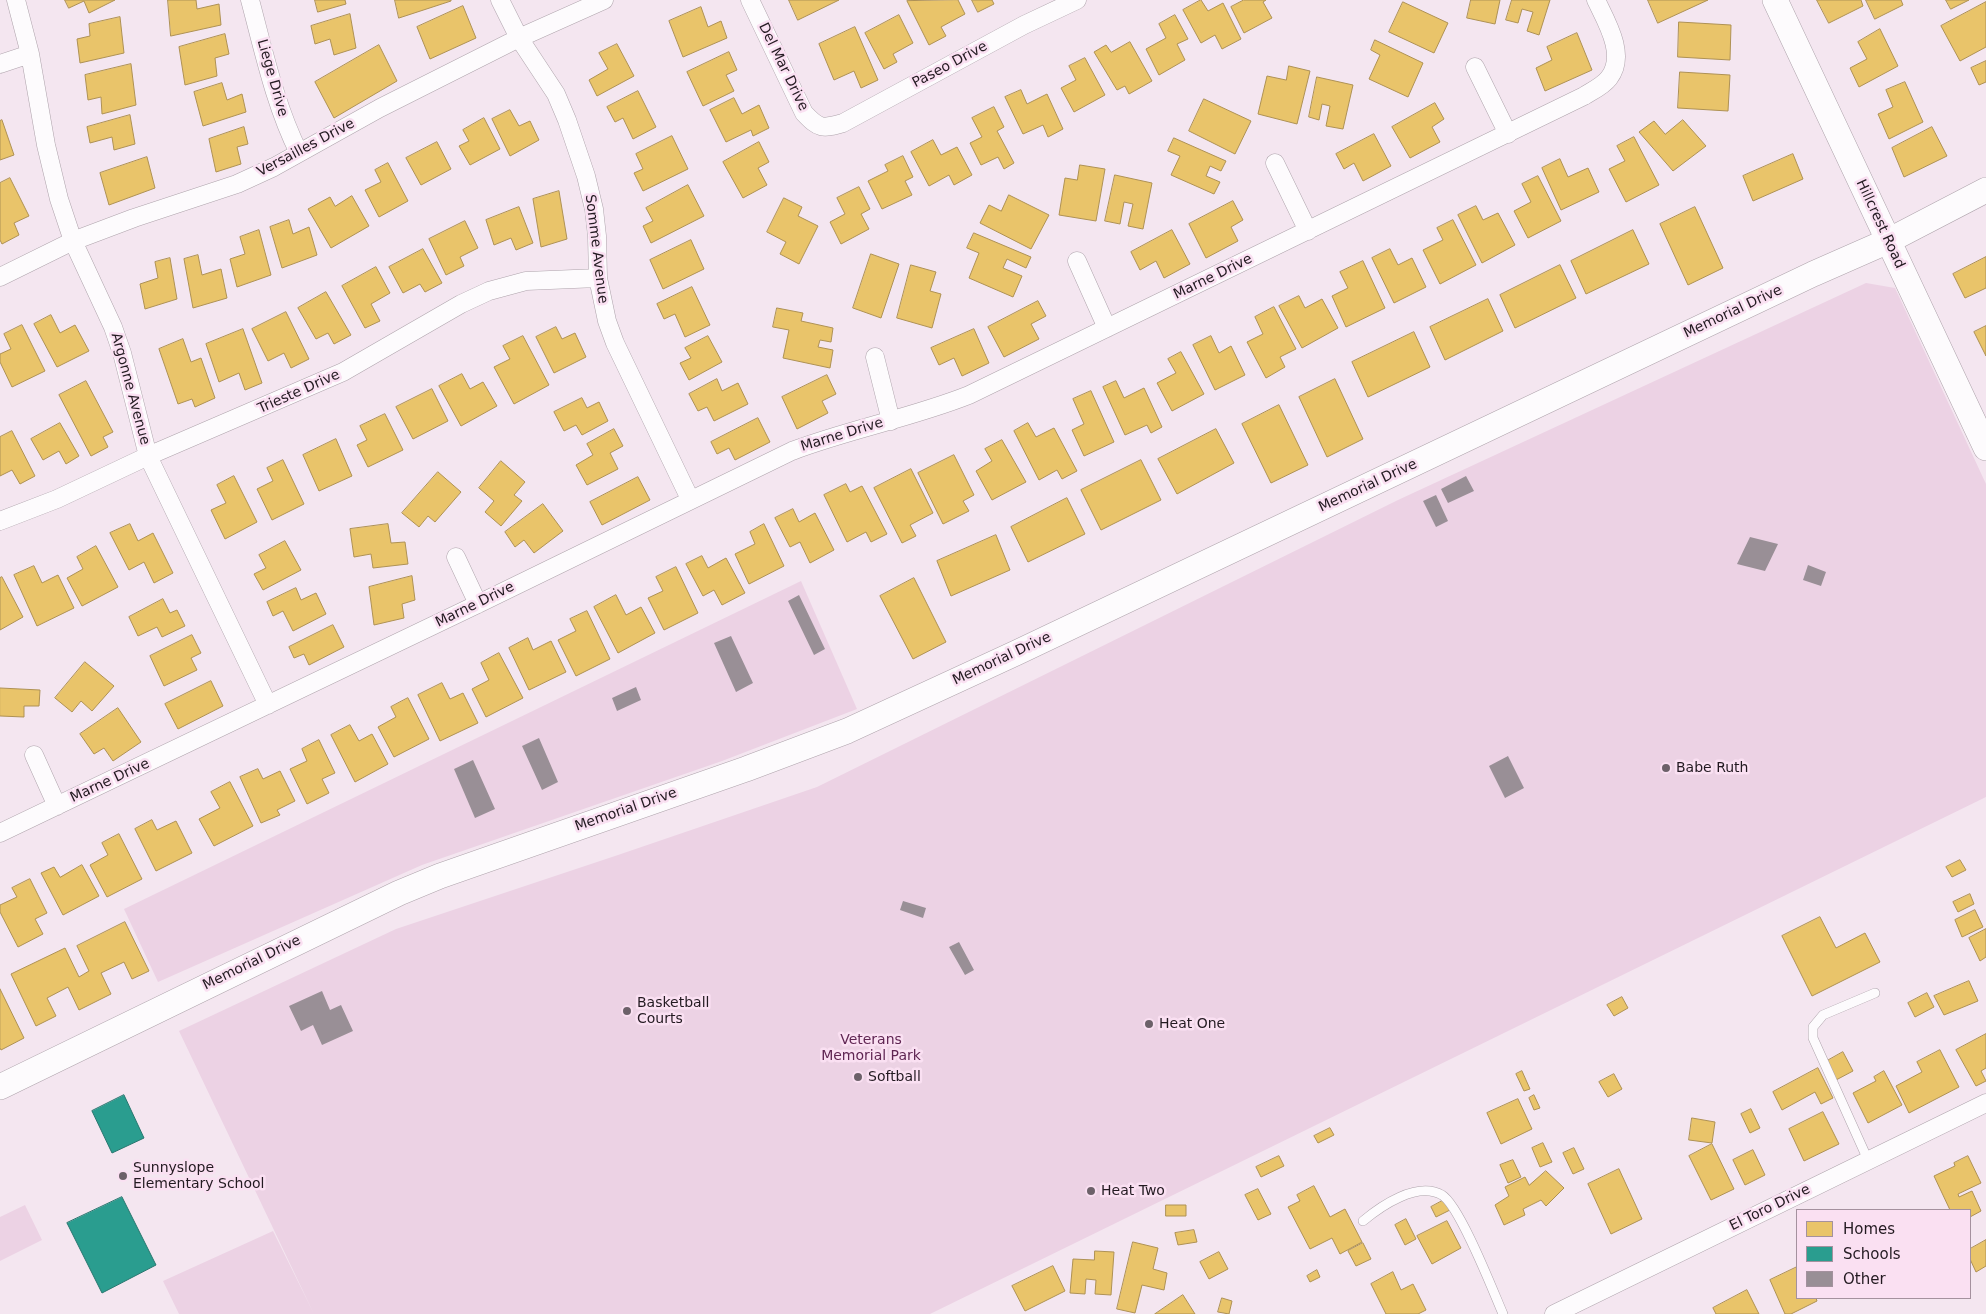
<!DOCTYPE html>
<style>
body{margin:0}
#map{position:relative;width:1986px;height:1314px;overflow:hidden;background:#f4e6f0;font-family:"DejaVu Sans",sans-serif}
canvas{display:block}
.legend{position:absolute;left:1796px;top:1209px;width:175px;height:90px;box-sizing:border-box;background:#fae0f2;border:1px solid #a4919e;margin:0;padding:6px 9px;list-style:none;font-size:15px;color:#231a21}
.legend li{display:flex;align-items:center;gap:10px;height:25px}
.legend b{width:25px;border:1px solid #a4919e}
</style>
<div id="map">
<canvas width="1986" height="1314"></canvas>
<ul class="legend">
<li><b style="height:14px;background:#e9c46a"></b>Homes</li>
<li><b style="height:14px;background:#2a9d8f"></b>Schools</li>
<li><b style="height:14px;background:#998f96"></b>Other</li>
</ul>
</div>
<script>
const g = document.querySelector('canvas').getContext('2d');
g.lineJoin = 'round';
function fillPath(path, color) {
  g.fillStyle = color;
  g.fill(path, 'evenodd');
}
function stroke(path, color, width, dash) {
  g.strokeStyle = color;
  g.lineWidth = width;
  g.lineCap = dash ? 'butt' : 'round';
  g.setLineDash(dash || []);
  g.stroke(path);
}
function label(font, color, halo, rows, align = 'center') {
  g.font = font + ' "DejaVu Sans",sans-serif';
  g.lineWidth = 5;
  g.setLineDash([]);
  g.textBaseline = 'middle';
  g.strokeStyle = halo;
  g.fillStyle = color;
  for (const [text, x, y, turn = 0] of rows) {
    g.save();
    g.translate(x, y);
    g.rotate((+turn || 0) * Math.PI / 180);
    g.textAlign = isNaN(turn) ? turn : align;
    if (halo) g.strokeText(text, 0, 0);
    g.fillText(text, 0, 0);
    g.restore();
  }
}
fillPath(new Path2D(`
 M1866 283 1895 288 1986 484V797L930 1314H314L179 1031 396 929 618 855 817 787 1398 500Z
 M801 581 857 709 722 761 422 865 158 982 124 909Z
 M25 1205 42 1240 0 1261V1217Z
 M273 1231 314 1314H179L163 1281Z`), '#ecd2e4');
const homes = new Path2D(`
 M65 0H115L89 13 84 1 69 8Z
 M168 0H196L197 9 219 4 221 25 171 36Z
 M315 0H345L346 4 318 12Z
 M395 0H451V1L399 18Z
 M789 0H839L798 20Z
 M958 0 965 14 941 27 946 36 929 45 907 1Z
 M972 0H992L994 4 978 12Z
 M1201 0 1208 11 1223 3 1241 39 1222 49 1215 35 1201 43 1183 10Z
 M1244 0H1266L1263 2 1272 18 1244 33 1231 7Z
 M1471 0H1500L1495 24 1467 18Z
 M1512 0H1550L1539 35 1527 31 1533 12 1522 9 1518 23 1506 20Z
 M1648 0H1708L1658 23Z
 M1817 0H1861L1863 6 1829 23Z
 M1866 0H1901L1903 5 1875 19Z
 M1946 0H1969L1951 9Z
 M1403 2 1448 23 1434 53 1389 32Z
 M1986 2V47L1960 61 1941 26Z
 M463 6 476 38 430 59 417 27Z
 M701 7 708 27 721 21 727 38 683 57 669 21Z
 M350 14 356 48 334 55 330 39 315 44 311 26Z
 M899 15 913 43 893 54 897 62 884 69 865 33Z
 M1175 15 1188 39 1177 44 1185 60 1159 75 1146 49 1166 38 1159 24Z
 M120 17 124 53 80 63 77 39 90 36 89 24Z
 M1679 22 1731 25 1730 60 1678 57Z
 M855 27 878 80 861 88 854 71 834 80 819 44Z
 M1880 29 1898 66 1859 87 1850 68 1867 59 1858 42Z
 M1577 33 1592 70 1545 91 1536 68 1552 60 1547 47Z
 M225 34 229 54 215 58 217 76 185 85 179 47Z
 M1375 40 1423 63 1408 97 1369 79 1380 55 1371 50Z
 M1130 42 1152 81 1129 94 1125 86 1117 90 1094 52 1106 45 1111 52Z
 M617 44 634 76 597 96 589 80 608 69 599 53Z
 M379 45 397 81 334 118 315 82Z
 M729 52 737 70 726 75 734 91 703 106 687 72Z
 M1085 58 1105 95 1074 112 1061 88 1076 80 1069 66Z
 M1986 61V82L1979 85 1971 68Z
 M131 64 136 105 102 114 101 97 88 100 85 75Z
 M1289 66 1310 71 1297 124 1258 114 1267 76 1286 80Z
 M1680 72 1730 75 1728 111 1678 108Z
 M1317 77 1353 85 1343 129 1326 126 1330 106 1322 104 1319 120 1309 117Z
 M1905 82 1923 122 1889 139 1878 114 1893 107 1886 90Z
 M222 83 227 100 242 94 246 112 203 126 194 92Z
 M1021 90 1027 104 1047 94 1063 129 1048 137 1043 125 1023 134 1005 97Z
 M638 91 656 127 633 139 623 118 615 122 607 107Z
 M734 98 742 114 759 105 769 128 753 136 751 130 726 142 710 110Z
 M1204 99 1251 121 1235 154 1189 131Z
 M1435 103 1444 119 1432 127 1440 142 1410 158 1392 127Z
 M994 107 1004 127 997 131 1014 163 1004 169 998 157 981 165 970 143 982 137 972 118Z
 M510 110 519 126 530 121 539 140 510 156 492 119Z
 M130 115 135 144 114 150 112 137 90 143 87 127Z
 M484 118 500 149 470 165 459 146 469 141 463 130Z
 M2 120 14 155 0 160V121Z
 M1683 120 1706 146 1673 171 1639 132 1654 121 1665 134Z
 M244 127 248 144 237 147 241 164 216 172 209 139Z
 M1932 127 1947 156 1904 177 1892 148Z
 M1374 134 1391 166 1363 181 1354 163 1344 169 1336 154Z
 M672 136 688 169 643 191 634 173 643 169 636 154Z
 M1634 137 1659 185 1626 202 1609 169 1625 161 1617 146Z
 M1174 138 1226 161 1221 171 1210 166 1206 176 1220 182 1214 194 1171 175 1180 156 1168 151Z
 M933 140 941 155 957 147 972 175 954 185 949 175 929 186 911 152Z
 M437 142 451 169 421 185 406 158Z
 M759 142 769 162 758 168 767 185 743 198 723 162Z
 M1793 154 1803 179 1753 201 1743 176Z
 M903 156 913 177 905 181 912 195 882 209 868 181 888 171 885 165Z
 M147 157 155 188 109 205 100 173Z
 M1560 159 1568 177 1588 168 1599 192 1561 210 1542 168Z
 M388 163 408 201 379 217 365 190 381 182 375 170Z
 M1080 165 1105 169 1096 221 1059 215 1065 178 1077 180Z
 M1115 175 1152 183 1143 229 1128 226 1133 204 1124 202 1120 224 1105 221Z
 M1538 176 1561 221 1528 238 1514 211 1531 202 1522 184Z
 M10 178 29 216 14 223 19 235 2 244 0 240V183Z
 M688 185 704 216 651 243 643 226 653 221 646 208Z
 M859 187 870 209 861 214 869 229 841 244 830 222 845 214 837 198Z
 M559 191 567 239 541 247 533 199Z
 M1009 195 1049 215 1031 249 980 223 989 205 1001 211Z
 M352 196 369 226 331 248 308 209 330 197 335 206Z
 M784 198 802 207 798 216 818 226 799 264 780 254 786 242 767 232Z
 M1233 201 1243 220 1231 227 1238 241 1206 258 1189 224Z
 M1476 206 1483 220 1498 213 1515 245 1482 263 1458 215Z
 M519 207 533 243 516 250 511 238 494 245 486 220Z
 M1695 207 1723 268 1688 285 1660 224Z
 M289 220 293 234 309 227 317 255 282 268 270 227Z
 M1453 220 1476 265 1440 284 1423 250 1443 240 1437 228Z
 M465 221 478 248 460 257 464 266 446 275 429 239Z
 M259 230 271 275 237 287 230 259 245 254 240 237Z
 M1172 230 1190 264 1164 278 1156 261 1140 270 1131 252Z
 M1633 230 1649 264 1586 294 1571 261Z
 M974 233 1031 257 1026 268 1007 259 1003 268 1022 276 1013 297 969 278 979 253 967 248Z
 M691 240 704 269 663 289 650 260Z
 M423 249 442 283 425 292 420 284 403 293 389 267Z
 M1390 249 1398 265 1412 258 1426 287 1394 303 1372 258Z
 M871 254 899 264 881 318 853 308Z
 M198 255 202 275 221 269 227 298 193 308 184 259Z
 M1986 257V288L1965 298 1953 274Z
 M170 258 177 299 145 309 140 284 158 278 155 262Z
 M1363 261 1385 308 1346 327 1332 296 1348 288 1340 272Z
 M911 265 936 272 930 291 941 294 932 328 897 318Z
 M1560 265 1576 298 1515 328 1500 295Z
 M376 267 390 293 371 304 380 321 365 328 342 286Z
 M692 287 710 325 685 337 675 314 664 319 657 304Z
 M326 292 351 335 334 344 328 333 316 339 298 308Z
 M1299 296 1305 308 1322 299 1338 328 1302 348 1279 306Z
 M1488 299 1503 331 1445 360 1430 327Z
 M1038 301 1046 316 1031 324 1039 339 1004 357 988 327Z
 M1274 307 1296 349 1280 357 1285 367 1266 378 1247 342 1263 334 1255 317Z
 M777 308 803 313 801 321 833 328 831 342 820 340 818 347 833 350 830 368 783 358 789 330 773 327Z
 M286 312 309 359 291 368 284 353 268 361 252 329Z
 M51 315 60 333 75 325 89 351 57 367 34 324Z
 M22 325 45 371 12 387 0 362V354L11 349 4 334Z
 M1986 326V356L1974 332Z
 M556 327 562 339 575 333 586 357 554 373 536 337Z
 M243 329 262 383 245 390 239 373 219 382 206 344Z
 M974 329 989 363 962 376 954 358 939 365 931 348Z
 M1414 332 1430 367 1368 397 1352 362Z
 M523 336 549 385 514 404 494 367 510 359 503 346Z
 M708 336 722 362 689 380 680 363 691 358 685 348Z
 M1211 336 1219 353 1231 346 1245 375 1215 390 1193 345Z
 M183 339 191 362 201 358 215 398 195 407 192 399 178 404 159 349Z
 M1181 352 1204 394 1172 411 1157 383 1176 373 1168 359Z
 M462 374 470 389 483 382 497 406 461 426 439 386Z
 M827 375 836 394 822 401 828 413 797 429 782 397Z
 M717 379 722 391 738 383 748 404 714 421 707 407 698 411 689 394Z
 M1335 379 1363 439 1327 457 1299 397Z
 M86 381 113 432 103 437 108 447 91 456 59 395Z
 M1116 381 1124 398 1144 388 1162 427 1151 433 1147 425 1125 435 1103 387Z
 M432 389 448 421 413 439 396 407Z
 M1091 391 1114 442 1084 456 1072 430 1084 424 1073 399Z
 M582 398 587 408 599 402 608 421 582 435 576 425 564 431 554 412Z
 M1279 405 1308 465 1271 483 1242 424Z
 M385 414 403 450 368 467 357 445 367 440 360 426Z
 M758 418 770 442 735 460 729 448 717 454 711 442Z
 M60 423 79 456 66 464 59 451 43 460 31 439Z
 M1028 423 1036 437 1054 428 1077 471 1062 479 1057 470 1039 480 1014 431Z
 M614 429 623 446 610 453 618 469 587 485 576 465 593 455 587 444Z
 M1216 429 1234 463 1177 494 1158 459Z
 M12 431 35 476 20 484 12 470 0 476V437Z
 M336 439 352 476 319 491 303 455Z
 M1002 440 1026 482 992 500 976 471 992 461 985 449Z
 M954 455 974 495 963 501 969 511 943 524 918 473Z
 M283 460 304 504 272 520 257 489 273 481 267 468Z
 M1141 460 1161 500 1101 530 1081 490Z
 M501 461 525 482 514 495 522 501 501 526 485 512 494 501 479 488Z
 M911 469 933 513 910 525 916 536 902 543 874 488Z
 M438 472 461 492 435 522 428 516 419 527 402 513Z
 M234 476 257 522 225 539 211 510 226 503 217 485Z
 M638 477 650 500 602 525 590 502Z
 M846 484 850 492 862 486 887 534 871 542 866 532 847 542 824 495Z
 M1067 498 1085 534 1028 562 1011 527Z
 M543 504 563 531 534 553 524 540 515 547 505 532Z
 M793 509 799 522 815 513 834 550 810 563 800 542 790 547 775 518Z
 M130 524 138 541 153 533 173 573 154 583 144 562 129 570 110 533Z
 M388 524 391 543 405 542 408 564 373 568 371 554 354 557 350 529Z
 M764 524 784 566 749 584 735 554 755 544 750 532Z
 M996 535 1010 570 951 596 937 561Z
 M285 541 301 570 263 590 254 574 266 568 259 555Z
 M96 546 118 587 82 606 67 578 83 569 77 557Z
 M702 556 708 568 726 558 745 593 722 605 714 590 703 596 686 564Z
 M34 566 42 583 58 575 74 608 37 626 14 575Z
 M676 567 698 613 664 630 648 598 663 591 656 577Z
 M412 576 415 600 402 604 404 618 374 625 369 587Z
 M2 577 23 617 0 630V578Z
 M914 578 946 642 913 659 880 596Z
 M296 588 301 600 316 593 326 614 293 631 283 611 273 616 267 602Z
 M616 595 626 615 641 607 655 633 618 653 594 607Z
 M163 599 170 613 177 610 185 626 162 637 157 627 138 636 129 617Z
 M587 611 610 659 576 676 558 640 576 631 570 619Z
 M333 625 344 647 309 665 304 654 294 658 289 647Z
 M192 635 201 653 191 658 197 670 164 686 150 656Z
 M528 638 533 650 551 641 566 672 529 690 509 648Z
 M499 653 523 698 486 717 472 689 489 680 481 663Z
 M85 662 114 686 92 711 81 701 72 712 55 698Z
 M211 681 223 706 178 729 165 704Z
 M442 683 450 699 463 693 478 723 440 741 418 695Z
 M0 688 40 690 39 706H24V717L0 716Z
 M408 698 429 739 394 757 378 727 396 717 391 707Z
 M118 708 141 742 113 761 104 748 94 754 80 734Z
 M350 725 359 741 372 734 388 764 355 782 331 735Z
 M319 740 335 773 322 779 329 793 307 804 290 769 307 761 302 749Z
 M258 769 263 779 280 771 295 801 277 810 280 815 261 823 240 777Z
 M230 782 253 826 214 846 199 819 220 808 211 792Z
 M152 820 157 830 176 821 192 853 156 871 135 829Z
 M119 834 142 879 107 897 90 865 108 855 102 843Z
 M1960 860 1966 870 1952 877 1946 867Z
 M82 865 99 896 63 915 41 873 54 867 60 877Z
 M30 879 47 913 35 919 43 934 18 947 0 912V905L17 897 12 888Z
 M1970 894 1974 904 1958 912 1953 902Z
 M1975 910 1983 927 1962 937 1955 920Z
 M1820 917 1836 948 1865 933 1880 962 1812 996 1782 936Z
 M125 922 149 971 132 979 124 962 101 973 111 994 79 1010 68 987 47 998 56 1016 36 1026 11 974 65 948 79 977 89 971 77 946Z
 M1986 929V957L1980 961 1969 938Z
 M1969 981 1978 1001 1944 1015 1934 996Z
 M0 989 24 1038 1 1050 0 1048Z
 M1927 993 1934 1007 1915 1017 1908 1003Z
 M1622 997 1628 1008 1614 1016 1607 1005Z
 M1986 1034V1068L1981 1071 1986 1081 1976 1086 1956 1050Z
 M1940 1050 1959 1087 1909 1113 1896 1086 1922 1072 1917 1062Z
 M1843 1052 1853 1071 1836 1080 1827 1061Z
 M1818 1068 1833 1098 1821 1104 1815 1092 1782 1110 1773 1092Z
 M1522 1071 1530 1089 1524 1091 1516 1074Z
 M1884 1071 1902 1105 1868 1123 1853 1093 1876 1081 1874 1077Z
 M1614 1074 1622 1089 1608 1097 1599 1082Z
 M1534 1095 1540 1108 1534 1110 1529 1098Z
 M1518 1099 1532 1129 1501 1144 1487 1113Z
 M1751 1109 1760 1128 1750 1133 1741 1114Z
 M1823 1112 1839 1144 1804 1161 1789 1129Z
 M1692 1118 1715 1122 1712 1143 1689 1140Z
 M1330 1128 1334 1135 1318 1143 1314 1136Z
 M1543 1143 1552 1162 1540 1167 1532 1148Z
 M1712 1144 1734 1189 1711 1200 1689 1156Z
 M1574 1148 1584 1169 1573 1174 1563 1153Z
 M1753 1150 1765 1175 1745 1185 1733 1160Z
 M1279 1156 1284 1166 1261 1177 1256 1167Z
 M1968 1156 1981 1183 1958 1194 1959 1197 1972 1191 1981 1211 1970 1217V1210H1950L1934 1176 1955 1166 1954 1163Z
 M1513 1160 1521 1177 1508 1183 1500 1165Z
 M1619 1169 1642 1219 1611 1234 1588 1184Z
 M1546 1171 1564 1188 1546 1206 1541 1200 1523 1209 1525 1215 1504 1225 1495 1205 1509 1196 1505 1187 1525 1177 1529 1185Z
 M1314 1186 1330 1217 1345 1209 1362 1242 1340 1254 1332 1238 1310 1249 1288 1207 1300 1201 1297 1195Z
 M1258 1189 1271 1214 1258 1220 1245 1195Z
 M1444 1200 1450 1210 1436 1217 1431 1207Z
 M1166 1205H1186V1216H1166Z
 M1406 1219 1416 1239 1405 1245 1395 1225Z
 M1447 1221 1461 1248 1432 1264 1417 1236Z
 M1194 1230 1197 1242 1178 1245 1175 1233Z
 M1986 1240V1266L1976 1272 1970 1259V1249Z
 M1133 1242 1158 1248 1153 1269 1167 1273 1164 1290 1142 1285 1135 1313 1117 1309Z
 M1363 1243 1371 1259 1356 1266 1348 1251Z
 M1095 1251 1114 1252 1111 1295 1095 1294 1096 1280 1086 1279 1085 1294 1070 1293 1073 1259 1094 1260Z
 M1219 1252 1228 1269 1209 1279 1200 1262Z
 M1053 1266 1065 1291 1025 1311 1012 1286Z
 M1797 1267V1298H1816L1817 1301 1791 1314H1785L1770 1280Z
 M1317 1270 1320 1277 1310 1282 1307 1276Z
 M1393 1272 1401 1290 1413 1284 1426 1310 1418 1314H1386L1371 1284Z
 M1747 1290 1759 1314H1716L1713 1308Z
 M1183 1295 1195 1314H1155Z
 M1222 1298 1232 1301 1229 1314 1218 1312Z`);
fillPath(homes, '#e9c46a');
stroke(homes, '#ae9154', 1);
const schools = new Path2D(`
 M124 1095 144 1138 112 1153 92 1111Z
 M122 1197 156 1265 102 1293 67 1223Z`);
fillPath(schools, '#2a9d8f');
stroke(schools, '#28766e', 1);
fillPath(new Path2D(`
 M1466 476 1474 491 1448 503 1441 489Z
 M1436 495 1448 521 1436 527 1423 501Z
 M1750 537 1778 544 1765 571 1737 564Z
 M1808 565 1826 572 1821 586 1803 580Z
 M799 595 825 649 814 655 788 601Z
 M731 636 753 683 736 692 714 643Z
 M636 687 641 700 617 711 612 698Z
 M539 738 558 782 542 790 522 746Z
 M1508 756 1524 788 1505 798 1489 766Z
 M473 760 495 809 475 818 454 769Z
 M903 901 926 908 923 918 900 910Z
 M959 942 974 970 965 975 949 947Z
 M322 991 330 1010 341 1005 353 1031 322 1045 313 1025 301 1031 289 1006Z`), '#998f96');
const lane = new Path2D(`
 M1868 1160 1813 1038V1027L1823 1015 1875 993
 M1363 1221C1381 1206 1417 1181 1442 1195 1460 1206 1493 1291 1503 1314`);
const street = new Path2D(`
 M16 0 30 54 46 145 59 199 73 241 113 327 122 353 148 456 268 705
 M250 0C264 52 275 105 299 153
 M500 0 519 38 556 94 567 120 586 176 594 209 597 236 598 278 607 321 615 343 690 499
 M750 0 804 113C819 129 822 129 843 123L1024 25 1077 0
 M0 64 30 54
 M1475 67 1508 134
 M1275 163 1308 231
 M1077 261 1107 328
 M0 277 73 241 134 218 237 184 274 167 380 108 519 38 604 0
 M875 357 891 421
 M0 521 57 499 148 456 343 372 461 304 489 291 526 281 598 278
 M456 557 478 604
 M34 755 57 806
 M0 833 478 604 792 451C850 429 911 418 969 395L1584 96C1592 91 1603 86 1609 78 1627 55 1606 21 1596 0
 M1554 1314 1986 1103`);
const secondary = new Path2D(`
 M1775 0 1986 448
 M0 1087 399 893 440 876 746 769 847 731 1016 653 1813 274 1888 241 1986 190`);
stroke(lane, '#aea3ab', 10);
stroke(street, '#aea3ab', 19);
stroke(secondary, '#aea3ab', 26);
stroke(lane, '#fdfbfd', 9);
stroke(street, '#fdfbfd', 18);
stroke(secondary, '#fdfbfd', 25);
for (const [x, y, r, color] of [
 [1666,768,5,"#6c6169"],
 [627,1011,5,"#6c6169"],
 [1149,1024,5,"#6c6169"],
 [858,1077,5,"#6c6169"],
 [123,1176,5,"#6c6169"],
 [1091,1191,5,"#6c6169"]
]) {
  const dot = new Path2D();
  dot.arc(x, y, r, 0, 2 * Math.PI);
  g.fillStyle = color;
  g.fill(dot);
  stroke(dot, '#fae0f2', 2);
}
label('14px', '#231a21', '#fae0f2', [
 ["Paseo Drive",950,65,-28],
 ["Del Mar Drive",783,67,64],
 ["Liege Drive",272,78,74],
 ["Versailles Drive",306,148,-28],
 ["Hillcrest Road",1880,224,65],
 ["Somme Avenue",596,249,83],
 ["Marne Drive",1213,277,-26],
 ["Memorial Drive",1733,312,-25],
 ["Argonne Avenue",130,389,75],
 ["Trieste Drive",299,392,-24],
 ["Marne Drive",842,435,-17],
 ["Memorial Drive",1368,486,-25],
 ["Marne Drive",475,605,-26],
 ["Memorial Drive",1002,659,-25],
 ["Marne Drive",110,781,-25],
 ["Memorial Drive",626,810,-19],
 ["Memorial Drive",252,963,-26],
 ["El Toro Drive",1770,1208,-26]
]);
label('14px', '#231a21', '#fae0f2', [
 ["Babe Ruth",1676,768],
 ["Basketball",637,1003],
 ["Courts",637,1019],
 ["Heat One",1159,1024],
 ["Softball",868,1077],
 ["Sunnyslope",133,1168],
 ["Elementary School",133,1184],
 ["Heat Two",1101,1191]
], 'left');
label('14px', '#602653', '#fae0f2', [
 ["Veterans",871,1040],
 ["Memorial Park",871,1056]
]);
</script>
